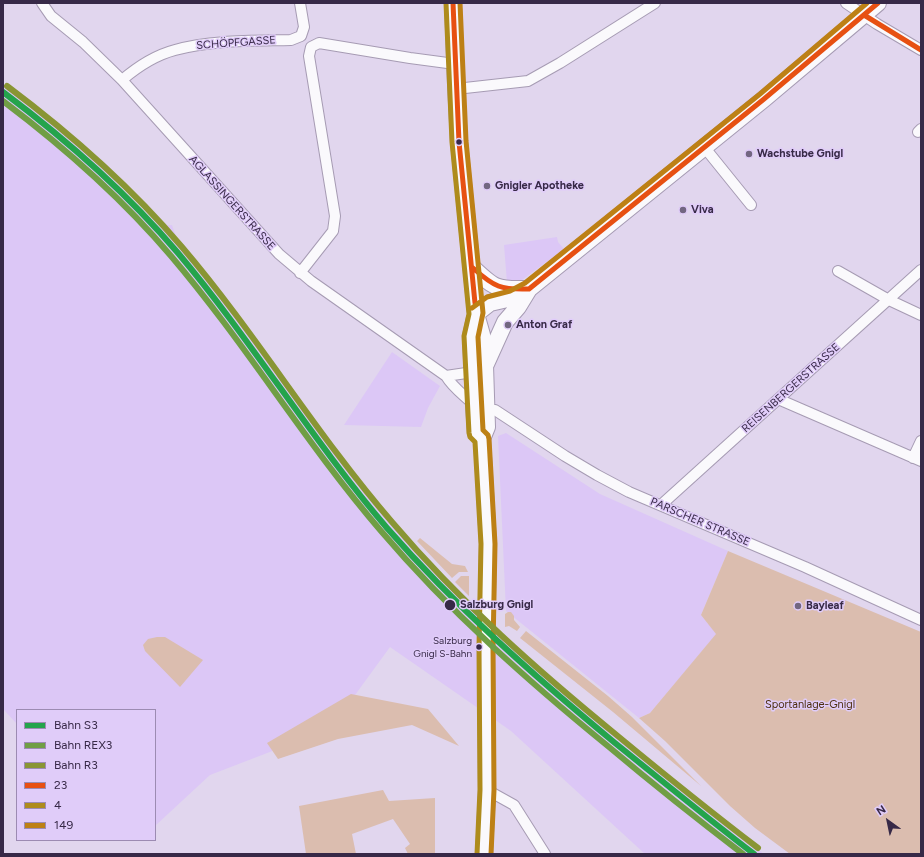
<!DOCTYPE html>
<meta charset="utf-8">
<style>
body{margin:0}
#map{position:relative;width:924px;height:857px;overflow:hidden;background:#e1d6ee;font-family:Figtree,sans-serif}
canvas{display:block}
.frame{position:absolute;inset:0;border:4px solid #372947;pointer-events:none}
.legend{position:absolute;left:16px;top:709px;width:140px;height:132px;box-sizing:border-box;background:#e0ccf9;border:1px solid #9c8bb2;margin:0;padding:5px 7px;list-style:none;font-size:12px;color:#372947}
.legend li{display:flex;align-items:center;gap:8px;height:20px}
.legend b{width:20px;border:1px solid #9c8bb2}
.north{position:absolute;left:868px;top:801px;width:40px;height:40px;-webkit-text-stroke:3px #e0ccf9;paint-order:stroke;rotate:327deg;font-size:11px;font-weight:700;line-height:16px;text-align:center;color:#372947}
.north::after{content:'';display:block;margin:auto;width:14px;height:18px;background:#372947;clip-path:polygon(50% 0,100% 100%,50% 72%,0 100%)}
</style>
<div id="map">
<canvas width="924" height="857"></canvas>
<div class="frame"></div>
<ul class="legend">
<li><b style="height:5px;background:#24a44c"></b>Bahn S3</li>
<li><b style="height:5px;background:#709e45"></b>Bahn REX3</li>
<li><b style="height:5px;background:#899534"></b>Bahn R3</li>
<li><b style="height:5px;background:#e75012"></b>23</li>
<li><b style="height:5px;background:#ae8b1c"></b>4</li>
<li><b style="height:5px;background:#bd8015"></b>149</li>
</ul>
<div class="north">N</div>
</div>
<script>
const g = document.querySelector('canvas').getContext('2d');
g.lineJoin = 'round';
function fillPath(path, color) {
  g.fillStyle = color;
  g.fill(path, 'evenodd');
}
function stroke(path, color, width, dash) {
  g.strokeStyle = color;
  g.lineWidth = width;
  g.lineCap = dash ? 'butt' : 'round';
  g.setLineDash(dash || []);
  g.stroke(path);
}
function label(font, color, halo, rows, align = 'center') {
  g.font = font + ' Figtree,sans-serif';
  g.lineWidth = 3;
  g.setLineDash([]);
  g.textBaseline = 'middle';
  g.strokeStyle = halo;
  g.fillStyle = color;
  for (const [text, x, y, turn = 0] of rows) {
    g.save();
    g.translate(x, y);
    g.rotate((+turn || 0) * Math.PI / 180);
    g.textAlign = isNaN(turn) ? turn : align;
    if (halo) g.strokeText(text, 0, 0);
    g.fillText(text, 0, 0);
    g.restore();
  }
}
fillPath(new Path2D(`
 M3 84 69 135 159 226 172 225 180 248 235 316 341 460 398 529 457 593 462 601 505 641 694 802 764 854H645L511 731 390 647 347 706 275 750 210 775 155 826V710H17V724L3 709Z
 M557 237 558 242 564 249 522 280 507 283 504 245Z
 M392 352 440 386 428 408 421 427 344 425Z
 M506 433 600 494 728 551 701 615 717 634 650 713 639 718 506 611 498 436Z`), '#dcc7f6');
fillPath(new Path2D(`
 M420 538 452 564 465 566 468 572H459L452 578 417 541Z
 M728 551 921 632V852L919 854H790L755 828 730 806 665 741 639 718 650 713 716 634 701 615Z
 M461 576H469V596L455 582Z
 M508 612H511L514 616V620L520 627 517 631 509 626 505 627V614Z
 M526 631 608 696 632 717 701 786 613 712 520 638Z
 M157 637H165L203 660 180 687 145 651 143 645 148 639Z
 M351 694 428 709 459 746 412 725 338 739 278 759 267 743Z
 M383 790 389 801 435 798V854H408L405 848 410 844 393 819 352 834 356 854H306L299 806Z`), '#dbbdaf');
const street = new Path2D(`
 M42 3 51 16 83 42 122 80 279 254 311 281 446 376C453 388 464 395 474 405
 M846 3 877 24 921 50
 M122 80C136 68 156 55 175 50 211 40 253 41 291 40L301 36 304 27 300 3
 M456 89 528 81 560 63 655 3
 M918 132 921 129
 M705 148 751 205
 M838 271 889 300 921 315
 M300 273 333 231 335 216 309 56 311 47 319 43 410 58 455 64
 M446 376 473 372
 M778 399 921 461
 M486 411 495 410 565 456 597 475 629 492 805 567 921 620
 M913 458 921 441
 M661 505 921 270
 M487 790 514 805 545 854`);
const primary = new Path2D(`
 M453 3 456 85 459 142 476 314 482 335 485 365 487 427 482 439 488 544 486 647 487 790 484 854
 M473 268C493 287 496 290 525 289
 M476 314 490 303 512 298 529 289 764 99 878 3
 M475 318 471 336 474 405 476 433 482 439
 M486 364 505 322 518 307 529 289`);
stroke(street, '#a69bb3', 12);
stroke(primary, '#a69bb3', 18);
stroke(street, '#faf9fc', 10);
stroke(primary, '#faf9fc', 16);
stroke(new Path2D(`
 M453 3 459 142 475 303
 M864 15 921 50
 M473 268C494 287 501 290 529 289L764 99 878 3`), '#e75012', 5);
stroke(new Path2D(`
 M446 3 452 142 469 314 464 336 469 433 470 437 475 442 481 544 479 647 480 790 477 854`), '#ae8b1c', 5);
stroke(new Path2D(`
 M460 3 466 141 483 313 478 337 483 430 488 435 489 439 495 544 493 647 494 790 491 854
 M472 308 487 297 510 291 525 283 760 94 867 3`), '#bd8015', 5);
stroke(new Path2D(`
 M3 92C67 140 126 192 178 253 252 341 312 440 387 528 456 607 534 676 615 743 661 780 707 818 754 854`), '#24a44c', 6);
stroke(new Path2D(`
 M3 101C64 147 121 197 171 256 246 344 306 444 381 531 450 612 528 681 609 747 653 784 697 819 743 854`), '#709e45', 6);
stroke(new Path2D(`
 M7 86C71 134 130 186 182 247 257 335 316 434 392 522 460 602 538 671 619 737 665 775 711 812 758 848`), '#899534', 6);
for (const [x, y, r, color] of [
 [459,142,3.5,"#372947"],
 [749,154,4,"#726681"],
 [487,186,4,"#726681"],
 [683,210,4,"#726681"],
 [508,325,4,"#726681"],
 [450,605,6,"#372947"],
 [798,606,4,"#726681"],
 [479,647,3.5,"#372947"]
]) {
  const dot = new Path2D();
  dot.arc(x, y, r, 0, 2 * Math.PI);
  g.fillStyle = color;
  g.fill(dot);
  stroke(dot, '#e0ccf9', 1.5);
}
label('10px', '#372947', '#e0ccf9', [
 ["Salzburg",472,641],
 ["Gnigl S-Bahn",472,654]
], 'right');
label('11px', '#372947', '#e0ccf9', [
 ["SCHÖPFGASSE",236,43,-4],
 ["AGLASSINGERSTRASSE",232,203,48],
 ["REISENBERGERSTRASSE",791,388,-42],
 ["PARSCHER STRASSE",700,522,23]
]);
label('bold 11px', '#372947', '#e0ccf9', [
 ["Wachstube Gnigl",757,154],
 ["Gnigler Apotheke",495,186],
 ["Viva",691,210],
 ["Anton Graf",516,325],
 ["Bayleaf",806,606]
], 'left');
label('bold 11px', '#372947', '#e0ccf9', [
 ["Salzburg Gnigl",460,605]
], 'left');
label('11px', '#4c2e0d', '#e0ccf9', [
 ["Sportanlage-Gnigl",810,705]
]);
</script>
